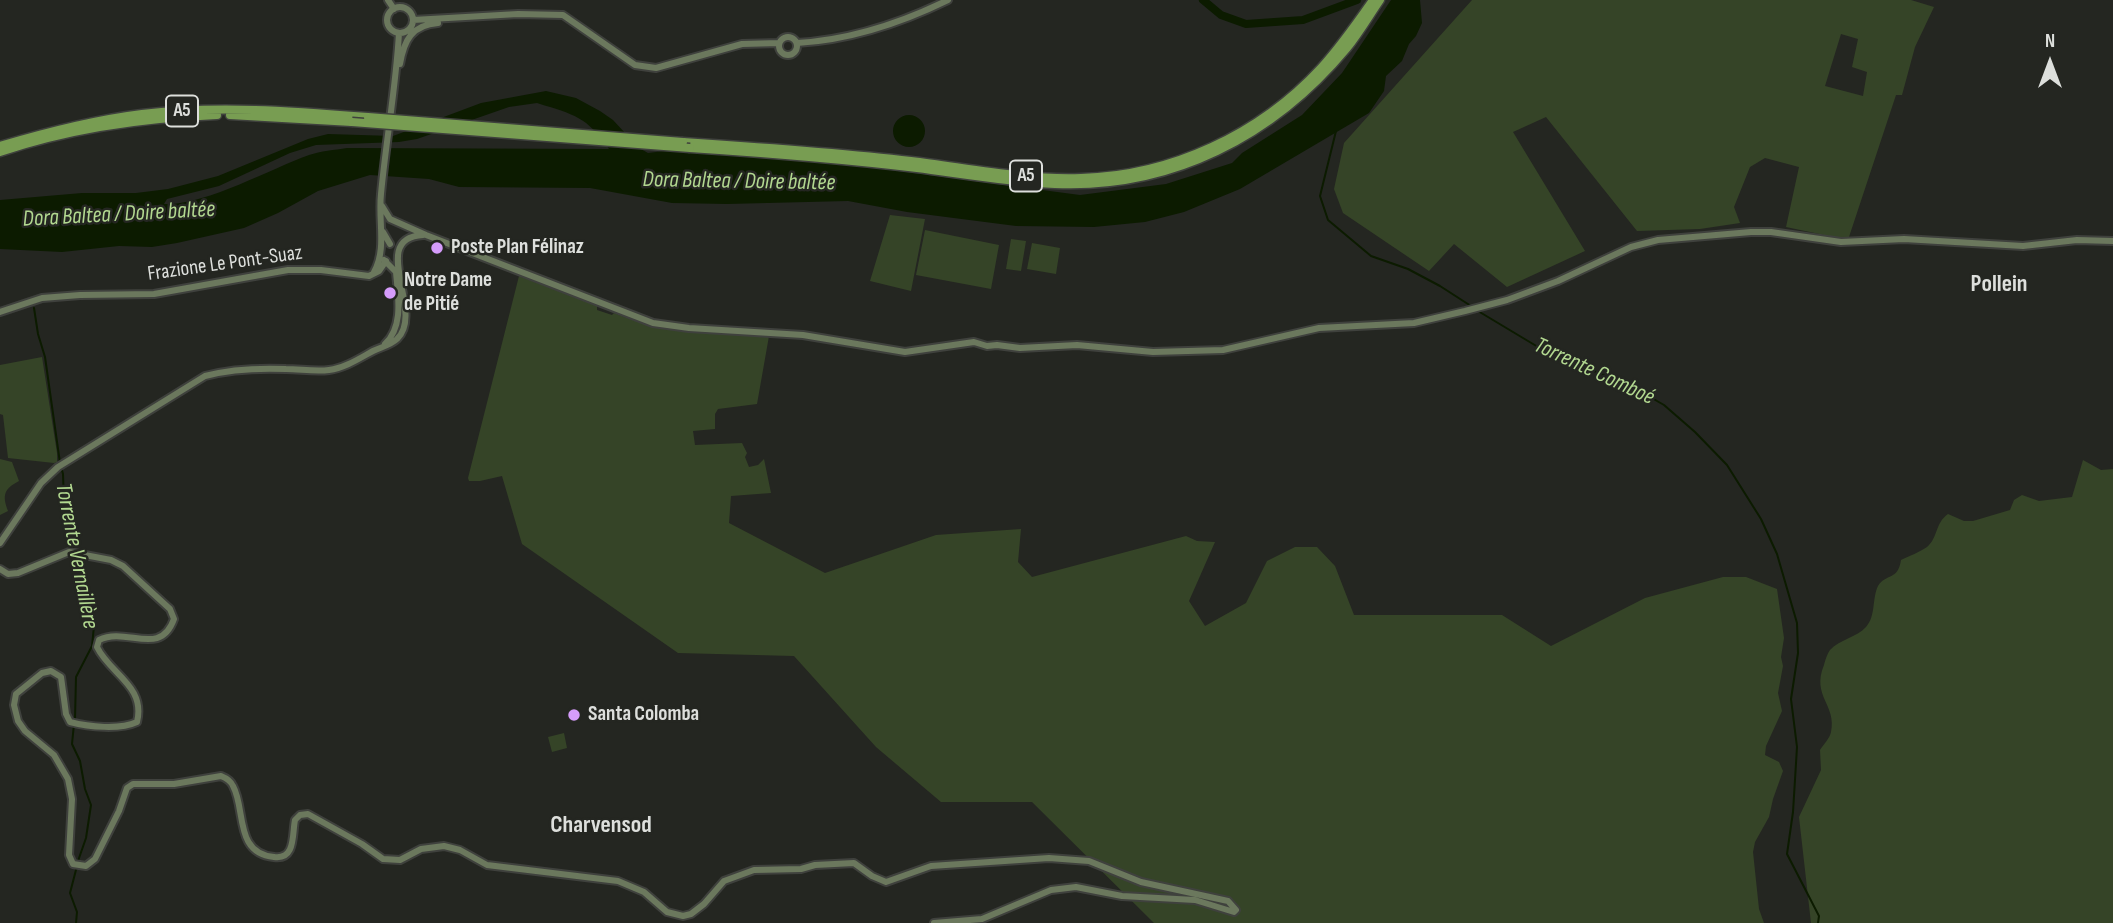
<!DOCTYPE html>
<meta charset="utf-8">
<style>
body{margin:0}
#map{position:relative;width:2113px;height:923px;overflow:hidden;background:#242621;font-family:"Sofia Sans Condensed",sans-serif}
canvas{display:block}
.north{position:absolute;left:2015px;top:28px;width:70px;height:70px;-webkit-text-stroke:5px #242621;paint-order:stroke;rotate:0deg;font-size:19px;font-weight:700;line-height:28px;text-align:center;color:#dddfdc}
.north::after{content:'';display:block;margin:auto;width:24px;height:32px;background:#dddfdc;clip-path:polygon(50% 0,100% 100%,50% 72%,0 100%)}
</style>
<div id="map">
<canvas width="2113" height="923"></canvas>
<div class="north">N</div>
</div>
<script>
const g = document.querySelector('canvas').getContext('2d');
g.lineJoin = 'round';
function fillPath(path, color) {
  g.fillStyle = color;
  g.fill(path, 'evenodd');
}
function stroke(path, color, width, dash) {
  g.strokeStyle = color;
  g.lineWidth = width;
  g.lineCap = dash ? 'butt' : 'round';
  g.setLineDash(dash || []);
  g.stroke(path);
}
function label(font, color, halo, rows, align = 'center') {
  g.font = font + ' "Sofia Sans Condensed",sans-serif';
  g.lineWidth = 5;
  g.setLineDash([]);
  g.textBaseline = 'middle';
  g.strokeStyle = halo;
  g.fillStyle = color;
  for (const [text, x, y, turn = 0] of rows) {
    g.save();
    g.translate(x, y);
    g.rotate((+turn || 0) * Math.PI / 180);
    g.textAlign = isNaN(turn) ? turn : align;
    if (halo) g.strokeText(text, 0, 0);
    g.fillText(text, 0, 0);
    g.restore();
  }
}
fillPath(new Path2D(`
 M1472 0H1911L1934 7 1915 47 1902 95H1896L1848 240 1786 227 1799 167 1765 158 1750 167 1734 207 1740 223 1700 229 1637 231 1546 117 1513 132 1585 251 1507 287 1454 244 1429 271 1343 213 1334 189 1344 143ZM1841 34 1858 39 1852 67 1867 72 1863 96 1825 86Z
 M890 215 925 219 911 291 870 281Z
 M925 230 999 245 991 289 916 275Z
 M1011 239 1026 241 1021 271 1006 269Z
 M1032 243 1060 248 1056 274 1027 269Z
 M519 276 597 306V310L612 315 614 313C665 334 714 334 769 336L757 404 718 409 715 414V429L693 431 695 445 742 443 747 453 745 457 749 467 758 465 764 459 771 493 731 496 729 523 825 573 936 535 1021 529 1018 562 1032 577 1186 536 1197 541 1215 542 1189 601 1205 626 1246 603 1267 561 1295 547H1317L1335 566 1354 615H1502L1551 646 1645 598 1723 577H1746L1777 589 1784 638 1781 657 1783 666 1778 693 1782 711 1766 746 1765 755 1779 762 1783 771 1773 799 1769 817 1755 842 1753 852 1759 909 1764 923H1154L1032 802H941L876 747 794 656 678 653 522 544 502 476 480 481H469L468 478Z
 M42 357 57 453V462L54 463 8 458 3 415 0 414V365Z
 M0 459 12 462 19 481C4 489 2 495 8 511L0 515Z
 M2083 460 2101 470 2113 469V923H1811L1799 817 1821 770 1820 750C1823 745 1830 738 1831 732 1837 705 1811 696 1824 665 1825 661 1827 654 1830 650 1839 640 1857 637 1866 627 1876 616 1872 598 1878 586 1886 573 1898 581 1901 560 1909 556 1920 552 1927 547 1938 538 1935 523 1948 514L1964 521H1973L2010 510 2014 500 2022 495 2039 501 2072 497Z
 M564 733 567 748 552 752 548 737Z`), '#354427');
fillPath(new Path2D(`
 M1391 0H1420L1422 23 1416 36 1409 44 1402 61 1386 76 1384 91 1369 113 1240 189 1184 212 1145 222 1094 227 1016 226 907 212 848 201 727 204 672 203 590 188 459 187 429 179 370 175 318 191 278 213 244 228 177 243 152 247 119 246 62 252 0 249V200L82 193H136L168 189 218 176 308 139 328 134 393 136 481 103 546 91 576 98 600 111 613 120 639 148 648 153 672 150 845 164 1080 195 1166 184 1232 163 1242 153 1302 115 1342 73ZM537 103C575 115 586 116 609 149L347 148C334 150 321 151 309 155 270 169 204 206 164 204L167 199 219 186 290 153 316 145 399 142 417 139 509 107Z
 M893 131a16 16 0 1 1 32 0a16 16 0 1 1-32 0Z`), '#0c1b00');
stroke(new Path2D(`
 M1336 131 1320 196 1328 220 1371 256 1408 269 1440 286 1471 306
 M34 308 38 334 45 357 60 463 63 474 64 504 74 551
 M1478 311 1538 347 1636 389 1664 405 1695 432 1727 465 1761 519 1777 554 1797 623 1798 653 1791 699 1797 747 1793 812 1787 854 1819 916 1818 923
 M75 556 94 626 92 646 76 677 75 719
 M74 724 72 744 80 761 85 789 91 805 86 838 78 861
 M76 923 77 912 70 893 77 866`), '#0c1b00', 2);
stroke(new Path2D(`
 M1203 0 1221 15 1246 24 1303 20 1357 0`), '#0c1b00', 8);
const secondary = new Path2D(`
 M388 0 394 9
 M387 20a13 13 0 1 1 26 0a13 13 0 1 1-26 0Z
 M413 20 518 14 563 15 635 65 656 68 742 44 779 43
 M779 46a9 9 0 1 1 18 0a9 9 0 1 1-18 0Z
 M797 43C849 40 901 23 948 0
 M400 64C404 40 412 25 438 23
 M382 206 390 219 426 235 653 323 689 328 803 335 905 352 974 342 987 346 997 345 1020 348 1077 345 1153 352 1223 350 1319 328 1414 323 1465 311 1507 300 1558 281 1631 247 1658 240 1751 232H1771L1841 242 1904 239 2023 246 2077 240 2113 241
 M383 232 390 244
 M384 260 396 272C398 296 404 326 385 344
 M374 272C387 249 378 221 381 194 386 140 396 87 399 33
 M0 312 42 298 80 295 154 294 288 270H321L369 276 379 271 386 261
 M0 543 41 483 58 467 205 376C231 369 260 368 286 369 300 369 315 372 329 370 345 368 360 358 373 351 381 347 391 345 397 339 426 312 367 238 423 235
 M0 569 8 574 18 573 69 552 111 560 123 566 170 609 174 619C160 658 127 626 99 640L97 647C110 674 146 686 137 722 120 730 89 727 70 722L66 714 61 677 51 671 42 673 16 694 14 705 18 721 25 731 54 755 68 779 72 799 69 855 73 864 86 866 95 859 119 811 127 788 133 784H174L221 776C226 778 231 781 233 786 246 809 234 853 274 857 296 860 292 834 295 820L300 815 308 814 362 844 383 859 400 860 421 849 444 846 460 850 487 865 618 881 644 892 667 912 683 916 691 914 704 904 724 881 754 870 801 869 815 865 854 863 872 876 886 882 931 866 1049 858 1089 861 1141 882 1228 901 1236 910 1234 912 1195 900 1122 896 1076 887 1051 890 982 919 934 923`);
const highway = new Path2D(`
 M230 115 352 122
 M683 142C759 147 836 152 911 161 968 168 1024 180 1081 178 1171 176 1260 134 1321 68 1340 47 1357 23 1373 0
 M0 146C47 132 93 120 142 114 217 105 293 111 368 117
 M690 148C766 153 842 159 917 168 963 174 1009 182 1055 184 1171 189 1273 137 1347 48 1359 33 1369 16 1380 0
 M0 152C71 128 143 118 217 115`);
stroke(secondary, '#3f413d', 10);
stroke(highway, '#3f413d', 11);
stroke(secondary, '#6b785d', 6);
stroke(highway, '#789d52', 8);
const highwayBridge = new Path2D(`
 M368 117 683 142
 M352 122 690 148`);
stroke(highwayBridge, '#3f413d', 11, []);
stroke(highwayBridge, '#789d52', 8);
for (const [x, y, r, color] of [
 [437,248,7,"#d59cfb"],
 [390,293,7,"#d59cfb"],
 [574,715,7,"#d59cfb"]
]) {
  const dot = new Path2D();
  dot.arc(x, y, r, 0, 2 * Math.PI);
  g.fillStyle = color;
  g.fill(dot);
  stroke(dot, '#242621', 2.5);
}
for (const [x, y, w] of [
 [182,111,32],
 [1026,176,32]
]) {
  const box = new Path2D();
  box.roundRect(x - w / 2, y - 15.5, w, 31, 5);
  g.fillStyle = '#242621';
  g.fill(box);
  stroke(box, '#dddfdc', 2);
}
label('bold 19px', '#dddfdc', null, [
 ["A5",182,111],
 ["A5",1026,176]
]);
label('bold 21px', '#dddfdc', '#242621', [
 ["Poste Plan Félinaz",451,248],
 ["Notre Dame",404,281],
 ["de Pitié",404,305],
 ["Santa Colomba",588,715]
], 'left');
label('21px', '#dddfdc', '#242621', [
 ["Frazione Le Pont-Suaz",225,264,-8]
]);
label('italic 23px', '#b2d890', '#242621', [
 ["Dora Baltea / Doire baltée",739,182,1],
 ["Dora Baltea / Doire baltée",119,215,-3],
 ["Torrente Comboé",1594,372,25],
 ["Torrente Vernaillère",76,556,79]
]);
label('bold 24px', '#dddfdc', '#242621', [
 ["Pollein",1999,285],
 ["Charvensod",601,826]
]);
</script>
